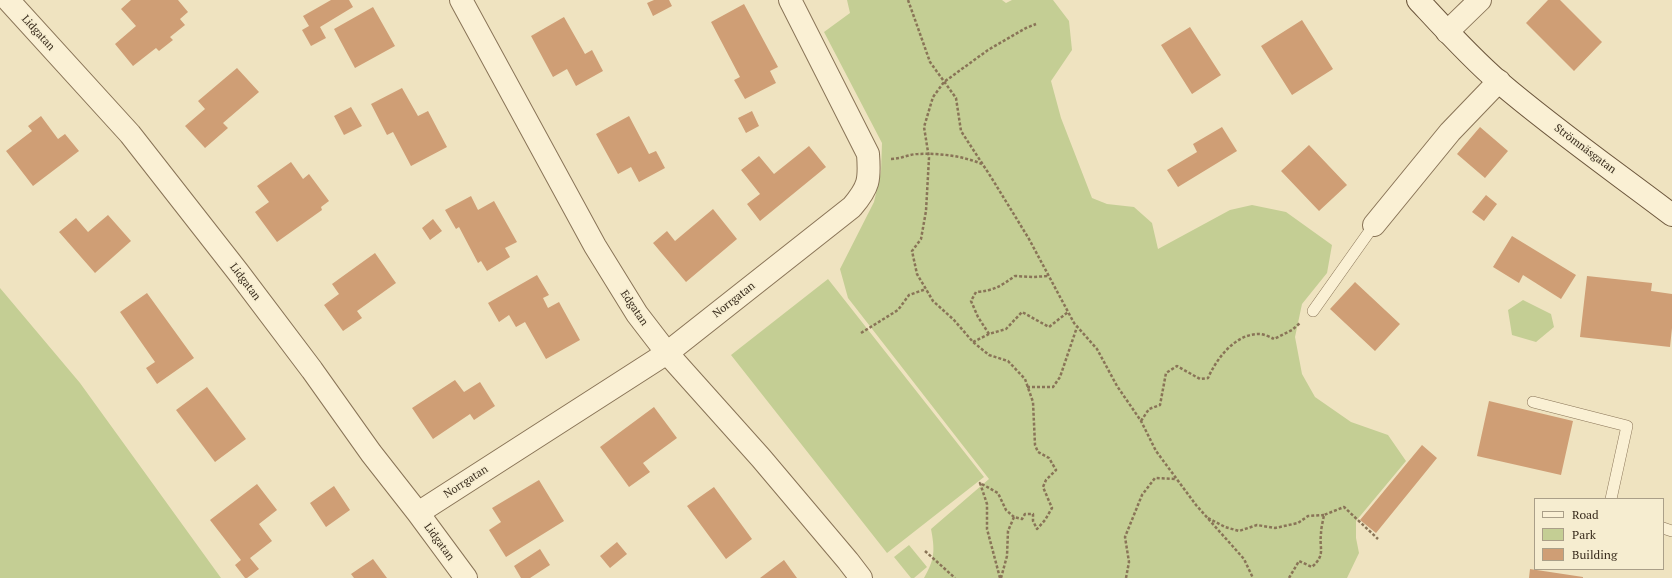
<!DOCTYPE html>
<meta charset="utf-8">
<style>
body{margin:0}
#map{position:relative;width:1672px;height:578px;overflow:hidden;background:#efe3c0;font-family:"PT Serif",serif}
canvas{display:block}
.legend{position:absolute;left:1534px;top:498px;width:130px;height:72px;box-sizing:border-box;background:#f6edd0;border:1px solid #aa9f88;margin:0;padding:5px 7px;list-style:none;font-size:12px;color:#382b1c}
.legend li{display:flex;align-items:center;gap:8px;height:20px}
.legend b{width:20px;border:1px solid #aa9f88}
</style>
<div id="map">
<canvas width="1672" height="578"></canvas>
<ul class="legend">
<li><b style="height:5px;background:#faf0d4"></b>Road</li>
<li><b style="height:11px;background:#c4ce94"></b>Park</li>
<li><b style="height:11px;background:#cf9e75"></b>Building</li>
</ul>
</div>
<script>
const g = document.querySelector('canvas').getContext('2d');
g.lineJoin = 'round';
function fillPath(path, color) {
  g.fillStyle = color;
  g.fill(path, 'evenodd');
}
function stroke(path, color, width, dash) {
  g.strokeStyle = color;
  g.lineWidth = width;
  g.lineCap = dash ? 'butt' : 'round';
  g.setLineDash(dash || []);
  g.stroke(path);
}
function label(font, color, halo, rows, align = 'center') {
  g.font = font + ' "PT Serif",serif';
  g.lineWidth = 3;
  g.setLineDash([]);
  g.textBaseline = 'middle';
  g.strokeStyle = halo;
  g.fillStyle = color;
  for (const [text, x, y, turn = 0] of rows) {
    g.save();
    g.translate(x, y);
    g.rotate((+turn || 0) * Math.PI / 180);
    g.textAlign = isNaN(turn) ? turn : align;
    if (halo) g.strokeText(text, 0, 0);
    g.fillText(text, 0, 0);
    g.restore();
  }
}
fillPath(new Path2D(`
 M847 0H1002L1006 3 1012 0H1053L1069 21 1072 50 1051 81 1061 118 1092 198 1107 204 1134 207 1152 223 1158 249 1230 210 1252 205 1286 212 1332 245 1327 273 1302 304 1295 337 1302 374 1315 397 1351 422 1388 435 1406 461 1356 521V538L1359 553 1347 578H924C935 559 935 550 931 529L989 479 848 298 840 269 874 202 881 172 882 143 824 32 850 13Z
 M828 279 984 477 887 553 731 355Z
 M0 288 80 383 221 578H0Z
 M1523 300 1551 314 1554 327 1536 342 1512 335 1508 310Z
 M909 545 927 567 914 578H911L894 557Z`), '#c4ce94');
fillPath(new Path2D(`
 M131 0H178L188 12 180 19 185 25 170 37 173 40 159 51 156 48 133 66 115 44 136 26 121 9Z
 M331 0H349L353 7 320 27 326 38 311 46 302 30 309 26 303 16Z
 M654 0H669L672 6 653 16 647 3Z
 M1548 0H1560L1602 42 1574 71 1526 23Z
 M744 4 778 67 770 71 776 83 745 99 734 80 740 77 711 22Z
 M373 7 395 46 355 68 334 29Z
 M564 17 585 54 592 50 603 71 576 86 567 69 553 77 531 36Z
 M1302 20 1333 69 1292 95 1261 46Z
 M1190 27 1221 75 1192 94 1161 45Z
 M237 68 259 92 223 123 228 128 205 148 185 126 205 109 198 101Z
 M402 88 418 116 428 111 447 147 411 166 393 132 387 135 371 104Z
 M351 107 362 126 344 135 334 116Z
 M752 111 759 126 746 133 738 118Z
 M41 116 58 139 65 134 79 151 33 186 6 151 32 131 28 126Z
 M629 116 649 154 656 151 665 168 639 182 631 167 618 174 596 134Z
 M1222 127 1237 151 1178 187 1167 170 1197 152 1193 144Z
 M1480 127 1508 151 1485 178 1457 154Z
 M1309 145 1347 185 1319 211 1281 171Z
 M809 146 826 167 760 221 747 204 760 194 741 170 759 156 774 174Z
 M291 162 303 179 309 174 329 201 321 207 322 210 277 242 255 212 269 202 257 186Z
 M1486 195 1497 204 1484 221 1472 212Z
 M471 196 478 210 494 201 517 242 505 248 510 257 487 271 481 261 478 263 459 227 456 229 445 210Z
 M713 209 737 239 686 282 653 243 667 231 675 241Z
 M108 215 131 241 95 273 59 232 76 218 88 232Z
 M433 219 442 231 430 240 422 228Z
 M1512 236 1576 275 1561 299 1523 275 1519 283 1493 267Z
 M375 253 396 283 357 311 362 318 343 331 324 305 339 294 332 284Z
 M537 275 549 295 543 298 548 308 559 302 580 340 546 359 525 322 516 327 509 315 499 322 488 303Z
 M1587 276 1652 283 1651 291 1672 294V328L1670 347 1580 337Z
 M1355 282 1400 324 1375 351 1330 309Z
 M147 293 194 358 157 384 146 368 155 362 120 312Z
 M455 380 464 392 480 382 495 406 474 420 470 414 433 439 412 408Z
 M207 387 246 439 215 462 176 410Z
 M1489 401 1573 421 1561 475 1477 456Z
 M654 407 677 438 643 463 650 472 629 487 600 447Z
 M1422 445 1437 458 1376 533 1360 520Z
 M539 480 564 521 506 557 489 530 501 522 492 508Z
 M257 484 277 510 259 524 272 541 250 558 259 569 247 578H245L235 565 241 560 210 520Z
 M334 486 350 510 326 527 310 503Z
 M714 487 752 539 726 559 687 506Z
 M617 542 627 554 610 568 600 556Z
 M540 549 550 565 530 578H521L514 566Z
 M373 559 387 578H354L351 574Z
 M784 560 797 578H760Z
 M1530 569 1583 577V578H1529Z`), '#cf9e75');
const lane = new Path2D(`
 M1313 311 1374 225
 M1533 402 1627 426 1611 499
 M1663 528 1672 531`);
const street = new Path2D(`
 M8 0 130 134 238 272 312 370 371 453 418 513 466 578
 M461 0 595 246 637 314 667 353 761 458 848 561 861 578
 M1447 32 1480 0
 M1374 225 1450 132 1499 81
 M418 513 667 353 852 207C869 187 870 180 868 154L790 0`);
const secondary = new Path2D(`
 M1418 0C1444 28 1470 57 1499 82 1554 129 1614 171 1672 215`);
stroke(lane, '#897457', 12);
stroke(street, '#897457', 24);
stroke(secondary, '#6b553b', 24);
stroke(new Path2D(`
 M908 0 930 62 956 98 961 131 991 177 1029 239 1074 323 1097 349 1117 386 1141 421 1156 451 1196 505 1244 559 1253 578
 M891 159C901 159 909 154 918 154 940 153 963 156 982 164
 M861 333 898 310 909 295 926 289
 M989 334 978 317 971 301 976 292C993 291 1001 286 1015 276L1033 277 1049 276
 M973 342 989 334 1006 329 1022 312 1049 327 1068 312
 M1027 387H1053L1060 377 1077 327
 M1141 421 1149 409 1160 405 1166 373 1177 366 1200 379 1208 378C1217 358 1235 334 1259 334 1264 334 1270 337 1274 339L1292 330 1300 323
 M1208 518 1225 527 1239 531 1257 525 1275 528 1298 523 1308 516 1324 515
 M925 551 955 578
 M1000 578 987 529V504L980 483 998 493 1006 510 1014 517
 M1001 578 1007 556 1008 531 1014 517 1022 519 1025 514H1033V521L1037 529 1045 520 1052 508 1043 487 1046 480 1056 470 1049 458 1038 452 1035 445 1033 402 1025 379 1008 361 989 355 973 342 954 320 933 301 917 274 912 251 921 239 926 211 929 158 924 127 933 97 944 82 988 50 1026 28 1036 24
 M1126 578 1129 562 1125 537 1142 495 1155 478 1176 479
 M1289 578 1299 561 1312 567C1326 554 1319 550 1321 534 1321 528 1323 521 1324 515L1344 507 1378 539`), '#897457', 2.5, [3, 2]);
stroke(lane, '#faf0d4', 11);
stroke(street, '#faf0d4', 22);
stroke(secondary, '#faf0d4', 22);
label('11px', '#382b1c', '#f6edd0', [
 ["Lidgatan",38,33,48],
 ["Strömnäsgatan",1585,149,37],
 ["Lidgatan",245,282,53],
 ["Norrgatan",734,300,-38],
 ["Edgatan",634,308,56],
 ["Norrgatan",466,482,-33],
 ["Lidgatan",439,542,54]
]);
</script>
